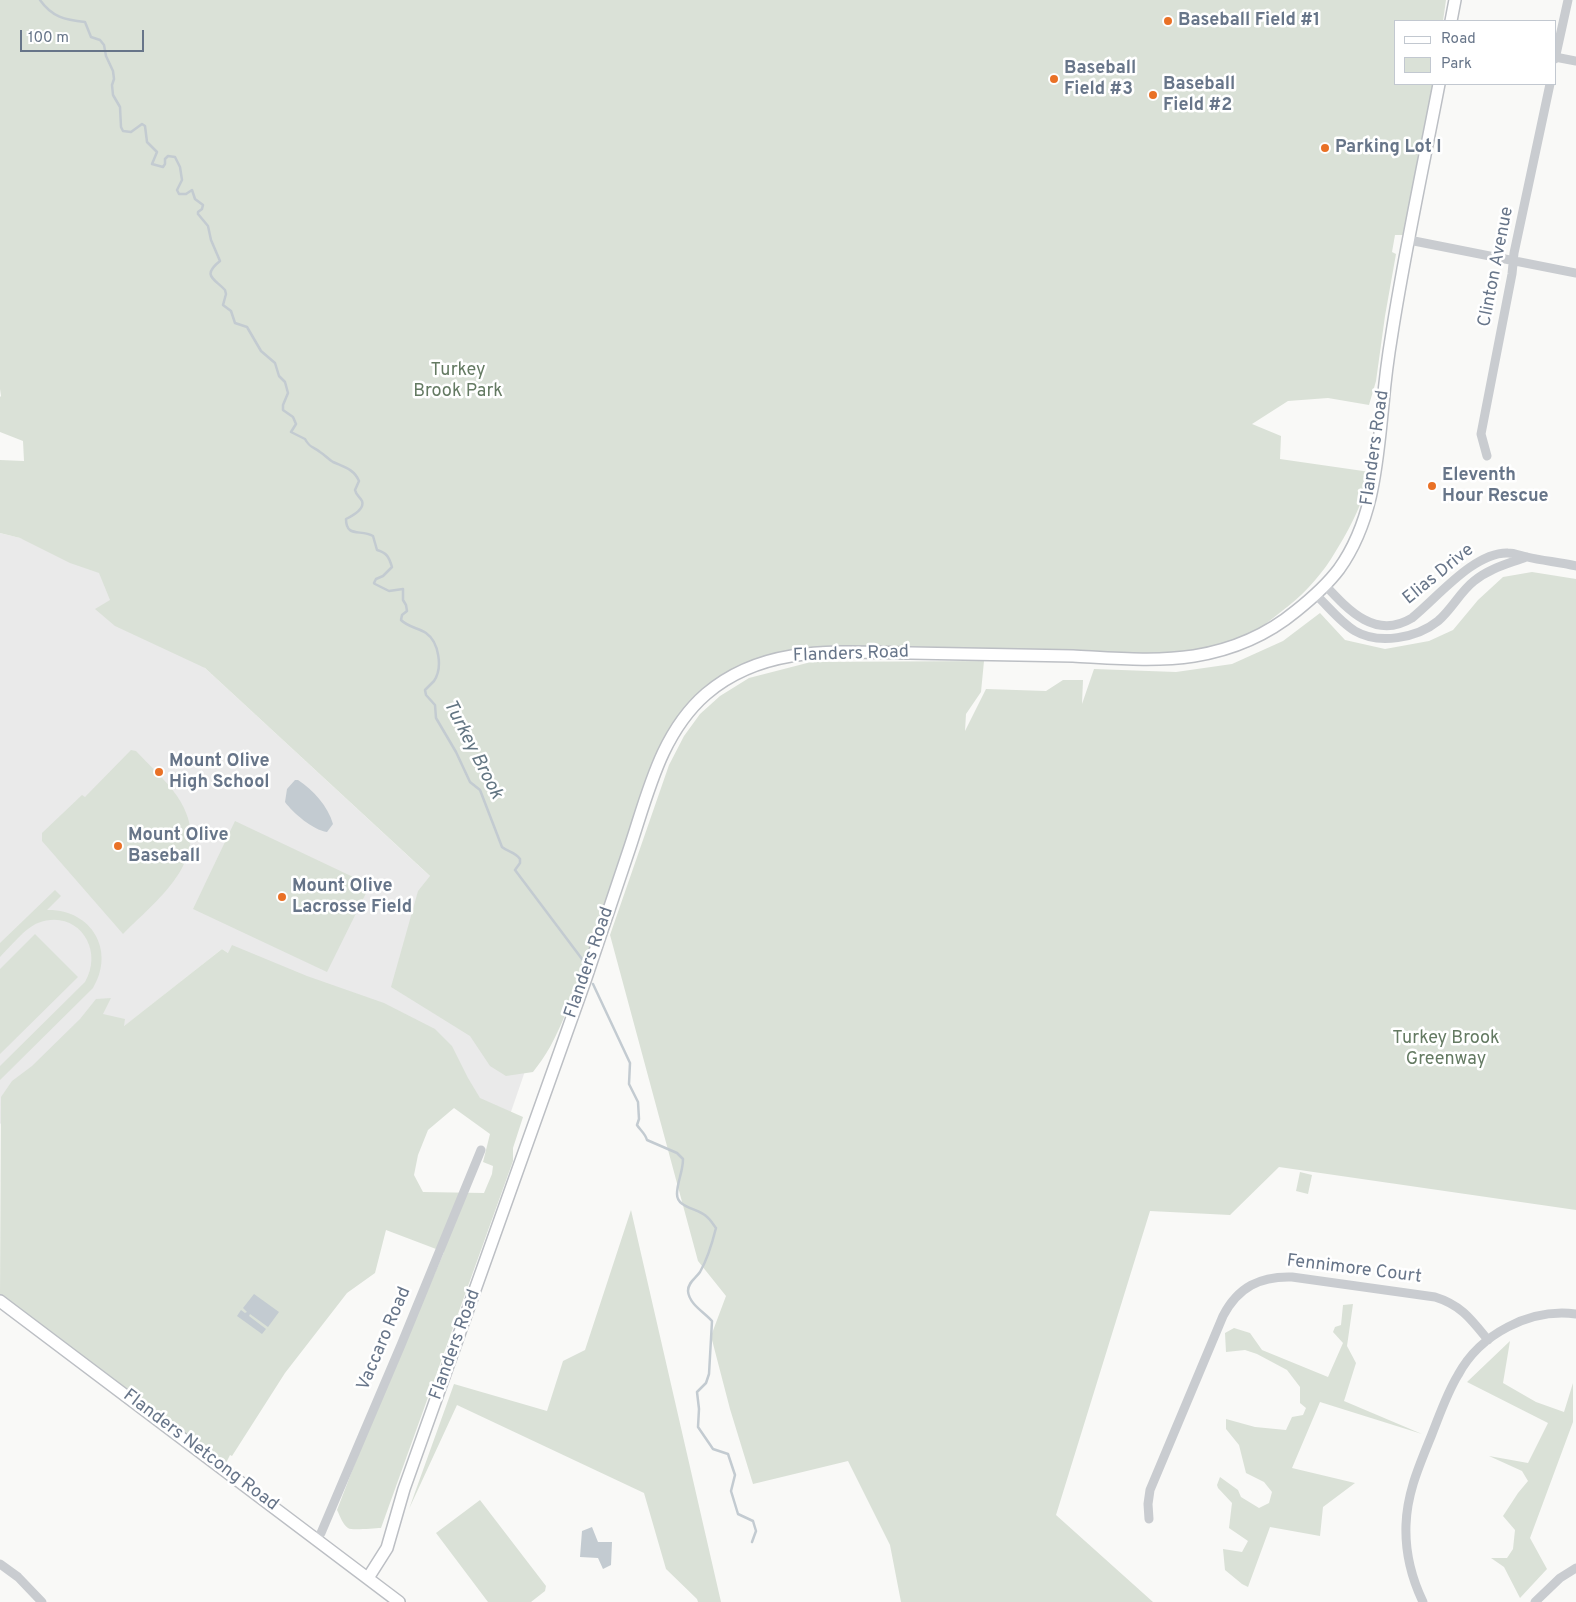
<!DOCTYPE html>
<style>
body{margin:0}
#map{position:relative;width:1576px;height:1602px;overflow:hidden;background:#f9f9f7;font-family:Overpass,sans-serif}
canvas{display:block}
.legend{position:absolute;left:1394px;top:20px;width:162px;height:65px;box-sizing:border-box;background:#fff;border:1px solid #c2c8d0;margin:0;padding:6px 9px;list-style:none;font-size:15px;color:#677589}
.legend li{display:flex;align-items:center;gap:10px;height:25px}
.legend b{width:25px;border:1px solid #c2c8d0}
.scale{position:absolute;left:20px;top:30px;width:124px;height:22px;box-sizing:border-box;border:2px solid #677589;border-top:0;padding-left:6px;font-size:15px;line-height:18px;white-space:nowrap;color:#677589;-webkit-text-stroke:4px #fff;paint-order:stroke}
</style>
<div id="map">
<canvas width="1576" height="1602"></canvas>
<ul class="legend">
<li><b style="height:6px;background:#fff"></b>Road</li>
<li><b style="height:14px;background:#dae1d7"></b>Park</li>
</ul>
<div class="scale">100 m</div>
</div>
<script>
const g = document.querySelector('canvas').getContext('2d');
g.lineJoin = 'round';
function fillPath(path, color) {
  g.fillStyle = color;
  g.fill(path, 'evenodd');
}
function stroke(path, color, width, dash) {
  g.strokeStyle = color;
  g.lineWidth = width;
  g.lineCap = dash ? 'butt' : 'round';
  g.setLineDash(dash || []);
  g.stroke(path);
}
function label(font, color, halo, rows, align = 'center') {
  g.font = font + ' Overpass,sans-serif';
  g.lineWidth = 5;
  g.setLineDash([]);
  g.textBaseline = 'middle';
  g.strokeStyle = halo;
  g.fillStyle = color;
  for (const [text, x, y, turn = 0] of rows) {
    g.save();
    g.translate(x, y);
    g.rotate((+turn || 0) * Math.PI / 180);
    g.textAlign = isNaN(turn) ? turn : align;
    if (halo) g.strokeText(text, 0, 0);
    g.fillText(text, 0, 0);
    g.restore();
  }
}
fillPath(new Path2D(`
 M0 533 93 556 112 582 553 990 504 1132 222 949 0 1124Z`), '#eaeaea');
fillPath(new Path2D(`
 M0 0H1446L1443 21H1395V84H1435L1406 235H1395L1392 252 1396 254 1385 316 1376 381 1369 405 1328 398 1288 401 1252 424 1281 436 1280 459 1370 472C1364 503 1347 534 1331 559 1318 579 1301 597 1282 611 1274 617 1266 624 1258 629 1195 665 1116 653 1047 651 989 649 931 649 874 649 819 648 765 645 718 678 659 718 648 776 627 840 613 882 599 923 584 965 574 993 564 1021 550 1047 545 1056 539 1064 533 1072L506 1076 490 1066 470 1036 391 987 418 891 430 876 205 668 115 626 95 609 110 600 99 573 70 563 20 538 0 533V460L24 461 23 441 0 432V397L1 396 0 389Z
 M1532 572 1576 579V1210L1279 1167 1230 1215 1150 1211 1056 1515 1153 1602H901L890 1545 848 1461 753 1484 730 1409 711 1336 726 1296 698 1261 610 935 669 765 684 736 700 714 720 696 749 678 811 662 984 661 981 692 966 714 965 731 986 689 1046 691 1063 680H1083L1082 704 1094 669 1176 672 1232 664 1283 641 1320 613 1345 640 1385 649 1429 641 1453 630 1478 600 1503 577Z
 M131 750 136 751C149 765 166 780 177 796 217 855 161 896 123 934L42 841V833L82 795 85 797Z
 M235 821 370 885 327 972 193 909Z
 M55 890 61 896 47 910C91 909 116 950 93 988L0 1080V1066L85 982C105 948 76 908 38 923 25 928 10 947 0 957V943Z
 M35 934 78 977 0 1054V969Z
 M232 945 307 976 384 1003 435 1029 452 1046 468 1078 480 1098 523 1117 513 1148V1161L381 1528C373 1528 352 1531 348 1528 343 1525 340 1516 337 1510L367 1432 444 1252 386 1230 375 1273 347 1293 285 1373 232 1456 230 1455 226 1463 0 1294 1 1097 12 1081 32 1066 80 1019 96 999 111 998 103 1014 125 1019 124 1026 222 949 228 953ZM454 1108 490 1134 483 1162 493 1166 492 1174 484 1193 423 1192 414 1175 418 1155 428 1130Z
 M1300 1172 1312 1175 1308 1194 1296 1191Z
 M631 1210 721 1602H698L697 1599 666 1569 644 1493 457 1405 409 1509 454 1384 547 1411 563 1361 585 1350Z
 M1353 1304 1347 1346 1356 1363 1344 1401 1422 1434 1320 1402 1292 1468 1355 1483 1323 1507 1320 1536 1270 1527 1248 1587 1242 1584 1225 1570 1223 1549 1242 1552 1248 1541 1229 1528 1232 1503 1218 1488 1217 1485 1220 1477 1238 1490 1241 1497 1259 1508 1269 1503 1272 1492 1264 1482 1246 1473 1239 1445 1226 1429V1419L1255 1427 1286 1430 1292 1417 1303 1415 1306 1408 1300 1403V1387L1287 1370 1257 1354 1245 1350 1226 1352 1225 1333 1234 1328 1250 1333 1262 1350 1328 1377 1343 1343 1333 1332 1335 1327 1341 1325 1343 1305Z
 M1510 1341 1503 1383 1536 1402 1564 1412 1573 1383V1422L1530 1538 1547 1569 1520 1598 1504 1567 1491 1558H1507L1513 1549 1515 1530 1503 1516 1518 1493 1528 1481 1522 1471 1489 1456 1528 1463 1548 1423 1467 1382Z
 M480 1500 546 1586 545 1591 531 1602H488L436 1533Z`), '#dae1d7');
fillPath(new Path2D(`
 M295 780H298C313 790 328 806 333 824L327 832C313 830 293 813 285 802L287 789Z
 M254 1294 279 1312 268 1327 250 1314 249 1316 266 1329 262 1334 237 1316 241 1310 245 1313 247 1312 243 1308Z
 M592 1527 598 1542H612L611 1565 603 1569 598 1558 580 1557 582 1531Z`), '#c3cbd1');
stroke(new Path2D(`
 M40 0C52 17 65 20 85 22L91 37 100 40 104 45 106 56 113 71 114 79 112 85 113 95 120 107 121 127 123 131 131 132 142 124 145 126 147 142 157 152 152 164 163 167 165 164V159L168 156 175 157 180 167 182 180 177 190 179 194H186L192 190 195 199 203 205 202 209 198 212V214L208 226 211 240 220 261C201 276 215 279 225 290L226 294 223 305 231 311 235 323 247 327 261 351 275 363 279 376 285 382 288 393 283 405V410L293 417 296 424 291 432 305 439C310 448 312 446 320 452 325 455 328 459 333 462 344 467 354 469 359 481L355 490C356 495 360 497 362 501 365 509 352 516 346 519 346 538 361 529 373 536L377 550C387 553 389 557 392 567L383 576 376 579 374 583 375 584 389 591 403 589V600L406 605 407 611 402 615 401 620C408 627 418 628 426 633 439 642 443 668 434 681 431 684 428 687 425 690L426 695 435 705 436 718 456 752 470 782 480 790 502 847C508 852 515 852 520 859V863L515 870 582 959
 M593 984 630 1063 629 1084 638 1102 639 1119 637 1125C640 1130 645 1133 647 1140L677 1153 683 1159C683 1172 677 1182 677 1194 677 1208 697 1208 706 1216 710 1219 713 1224 716 1228 712 1244 708 1258 700 1272 696 1278 688 1282 688 1291 689 1304 704 1312 712 1321L709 1374 706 1383 697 1392 699 1409 698 1427 713 1449 728 1454 735 1475 731 1491 738 1514 753 1521 756 1531 752 1542`), '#c3cbd1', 2.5);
const major = new Path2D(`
 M1451 21 1455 0
 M0 1301 399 1602
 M368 1578 387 1548 404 1489C464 1320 525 1151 585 981 600 937 615 892 630 847 648 793 661 733 706 694 765 644 838 652 910 653 964 654 1018 655 1073 656 1112 658 1155 662 1194 656 1231 650 1267 635 1296 611 1311 599 1327 585 1339 569 1374 520 1377 461 1383 404 1385 380 1388 357 1392 333 1405 250 1423 167 1439 84`);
stroke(major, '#bcbfc4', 14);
stroke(new Path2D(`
 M1555 57 1576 61
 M1555 59 1568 0
 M1409 240 1576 273
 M1487 456 1481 434 1512 274 1514 253 1550 84
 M1325 585C1349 611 1376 640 1412 618 1438 597 1474 552 1508 553 1515 553 1521 556 1527 557 1543 561 1560 562 1576 566
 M1315 594C1328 606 1340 622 1355 631 1379 645 1417 638 1438 621 1452 609 1460 592 1474 581 1490 568 1508 564 1526 557
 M1149 1519 1148 1504 1150 1490 1223 1316C1238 1287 1260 1276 1292 1277L1435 1297C1461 1305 1471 1319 1488 1340
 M316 1539 321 1533 401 1345 481 1150
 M0 1564 18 1577 42 1602
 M1423 1602C1411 1577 1405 1552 1406 1525 1407 1492 1420 1464 1432 1434 1440 1414 1447 1393 1458 1375 1480 1334 1530 1308 1576 1314
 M1535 1602 1560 1578 1576 1568`), '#c9ccd0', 9);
stroke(major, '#fff', 11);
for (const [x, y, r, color] of [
 [1168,21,5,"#e97126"],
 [1054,79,5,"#e97126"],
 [1153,95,5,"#e97126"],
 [1325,148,5,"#e97126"],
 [1432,486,5,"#e97126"],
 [159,772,5,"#e97126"],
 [118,846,5,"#e97126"],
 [282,897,5,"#e97126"]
]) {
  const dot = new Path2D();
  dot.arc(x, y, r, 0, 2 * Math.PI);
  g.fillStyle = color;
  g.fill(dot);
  stroke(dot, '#fff', 2);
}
label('bold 18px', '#677589', '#fff', [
 ["Baseball Field #1",1178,21],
 ["Baseball",1064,69],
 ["Field #3",1064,90],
 ["Baseball",1163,85],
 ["Field #2",1163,106],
 ["Parking Lot I",1335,148],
 ["Eleventh",1442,476],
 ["Hour Rescue",1442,497],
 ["Mount Olive",169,762],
 ["High School",169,783],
 ["Mount Olive",128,836],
 ["Baseball",128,857],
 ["Mount Olive",292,887],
 ["Lacrosse Field",292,908]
], 'left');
label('18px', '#677589', '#fff', [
 ["Clinton Avenue",1497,267,-79],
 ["Flanders Road",1376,448,-82],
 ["Elias Drive",1439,575,-39],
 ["Flanders Road",851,655,-2],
 ["Flanders Road",590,963,-71],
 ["Fennimore Court",1354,1270,7],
 ["Vaccaro Road",385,1339,-67],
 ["Flanders Road",456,1345,-70],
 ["Flanders Netcong Road",200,1451,37]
]);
label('18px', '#647a62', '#fff', [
 ["Turkey",458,371],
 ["Brook Park",458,392],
 ["Turkey Brook",1446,1039],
 ["Greenway",1446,1060]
]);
label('italic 19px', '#637683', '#fff', [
 ["Turkey Brook",472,750,63]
]);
</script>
